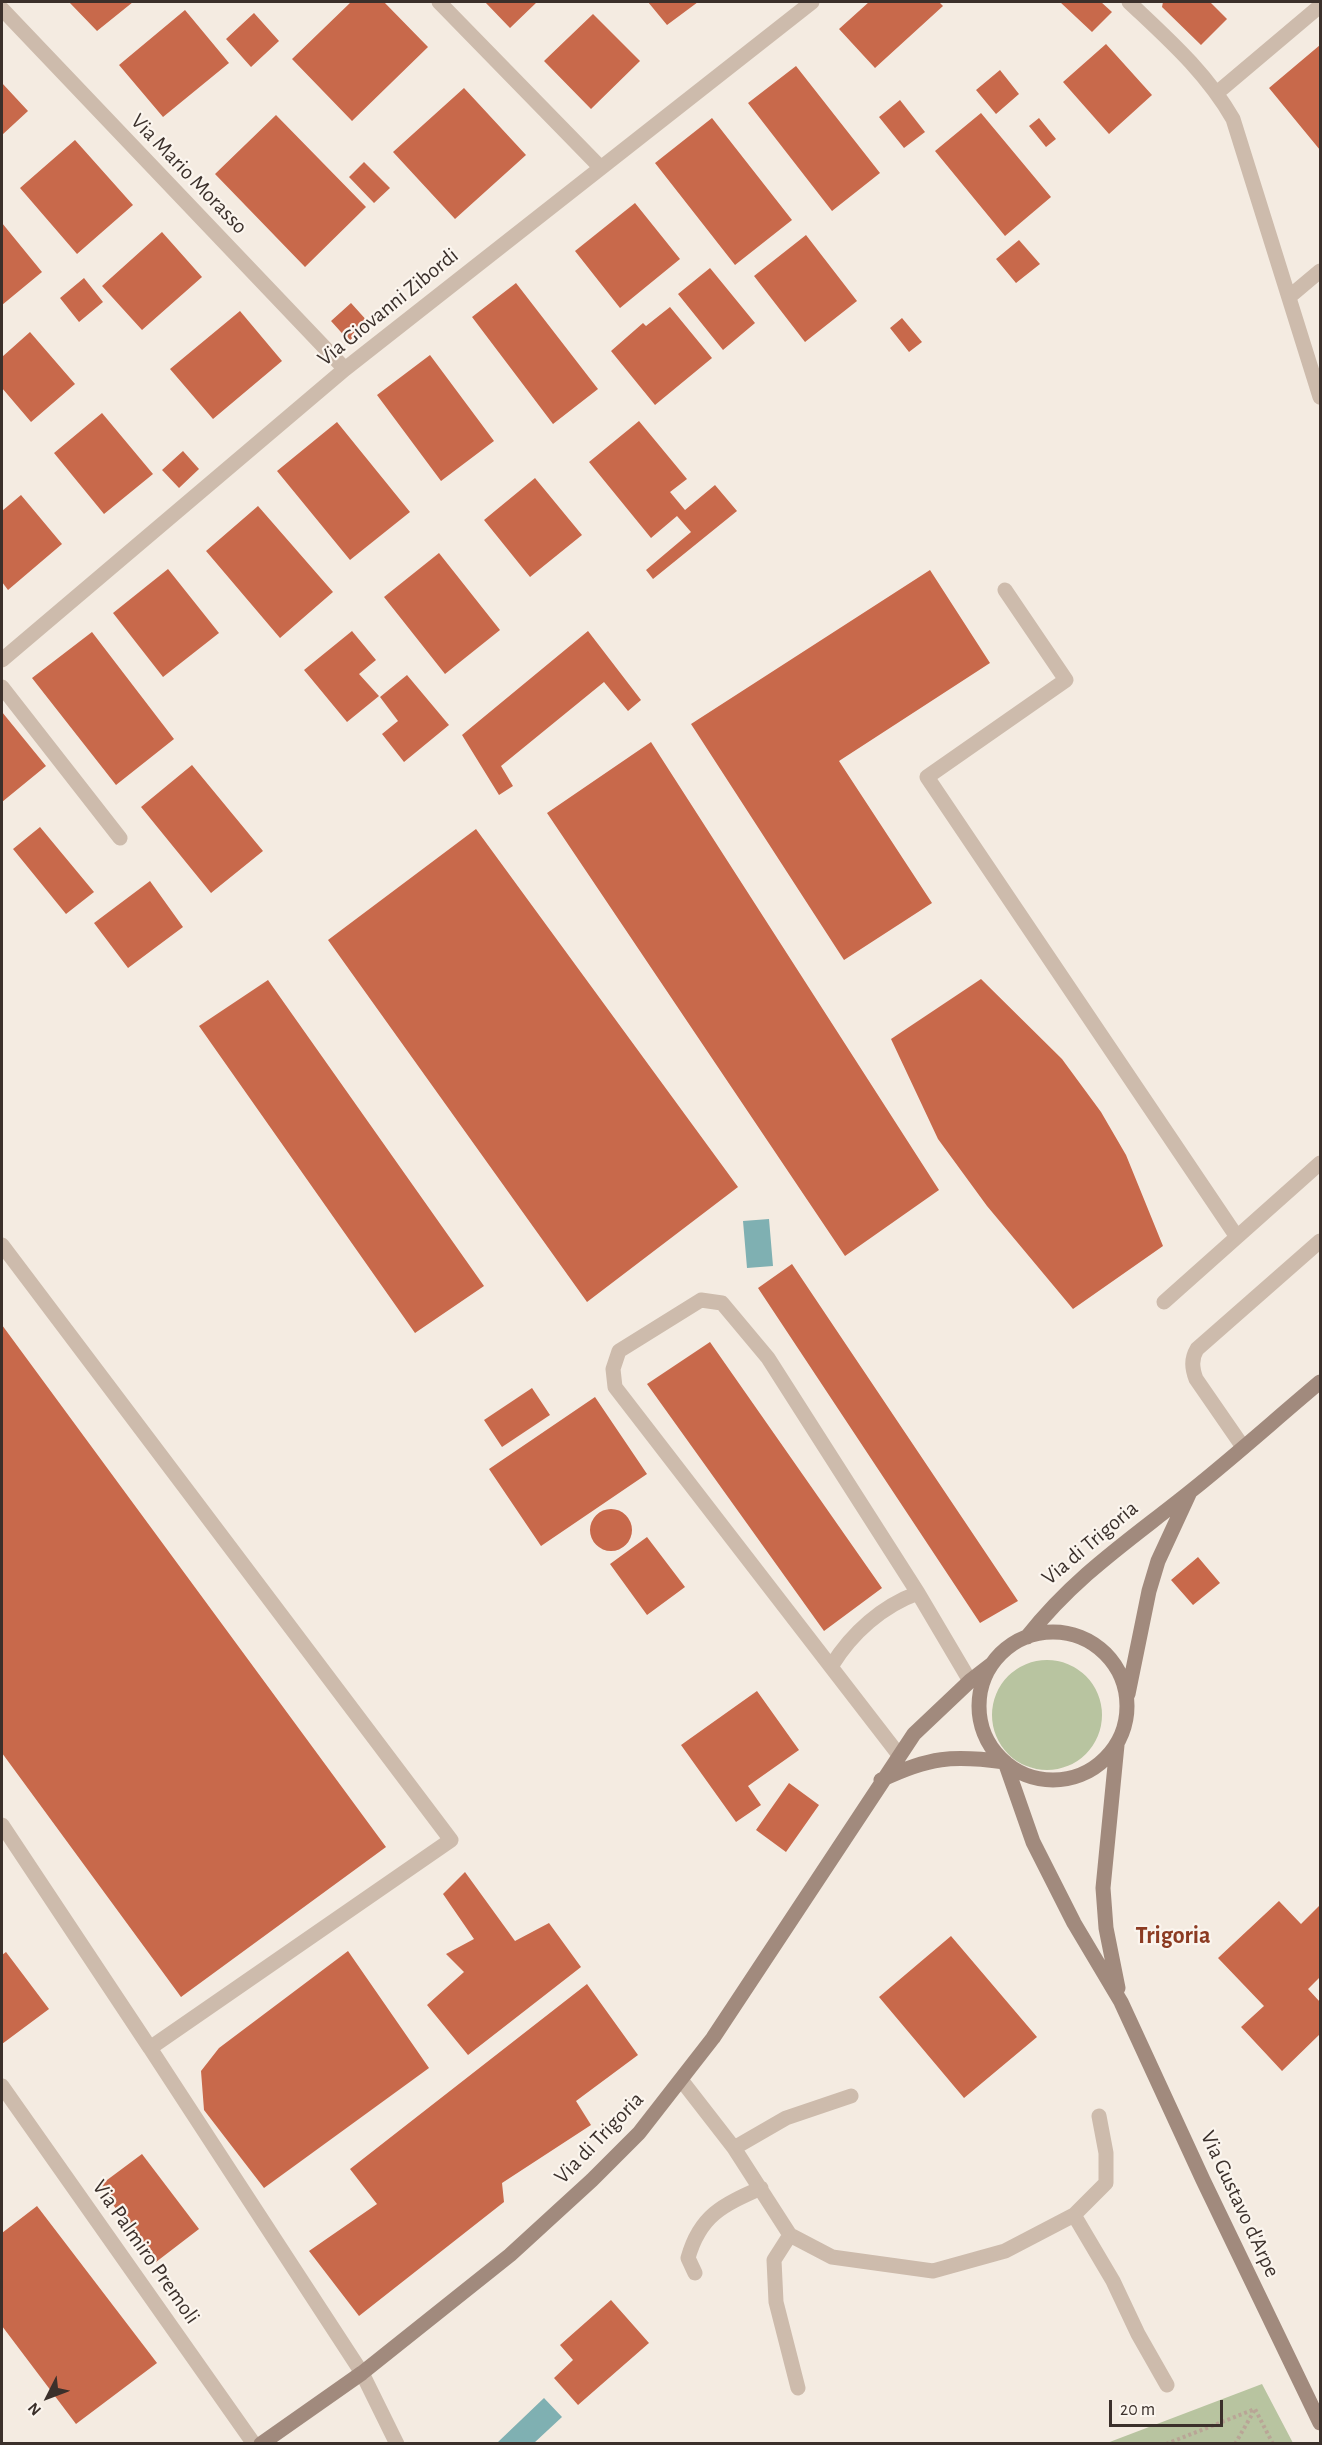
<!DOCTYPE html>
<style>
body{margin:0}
#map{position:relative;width:1322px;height:2445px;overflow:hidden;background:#f4ebe1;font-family:"Alegreya Sans",sans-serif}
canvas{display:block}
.frame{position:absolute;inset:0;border:3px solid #3b302b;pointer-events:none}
.north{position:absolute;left:18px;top:2367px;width:60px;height:60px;-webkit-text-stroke:4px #fbf5ee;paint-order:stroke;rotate:228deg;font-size:16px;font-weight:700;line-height:24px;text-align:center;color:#3b302b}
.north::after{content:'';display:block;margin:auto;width:21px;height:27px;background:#3b302b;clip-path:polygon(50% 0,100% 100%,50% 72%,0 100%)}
.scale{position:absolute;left:1109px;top:2400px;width:114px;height:27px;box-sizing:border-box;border:3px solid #3b302b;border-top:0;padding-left:8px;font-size:18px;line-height:21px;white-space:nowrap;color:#3b302b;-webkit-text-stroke:4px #fbf5ee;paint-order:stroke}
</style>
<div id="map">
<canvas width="1322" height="2445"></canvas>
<div class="frame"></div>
<div class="north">N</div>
<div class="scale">20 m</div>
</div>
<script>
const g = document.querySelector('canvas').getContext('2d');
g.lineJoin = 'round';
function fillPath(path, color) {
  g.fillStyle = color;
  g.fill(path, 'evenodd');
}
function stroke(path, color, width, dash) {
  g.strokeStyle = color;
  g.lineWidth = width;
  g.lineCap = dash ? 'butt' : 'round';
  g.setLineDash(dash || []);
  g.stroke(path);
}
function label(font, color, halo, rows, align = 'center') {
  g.font = font + ' "Alegreya Sans",sans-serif';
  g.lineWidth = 4.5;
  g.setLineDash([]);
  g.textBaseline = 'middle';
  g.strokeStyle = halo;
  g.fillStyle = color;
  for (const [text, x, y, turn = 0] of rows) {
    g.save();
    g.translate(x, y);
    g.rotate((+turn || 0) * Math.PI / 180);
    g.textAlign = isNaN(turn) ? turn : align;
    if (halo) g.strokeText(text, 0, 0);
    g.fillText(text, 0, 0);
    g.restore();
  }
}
fillPath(new Path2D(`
 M992 1715a55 55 0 1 1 110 0a55 55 0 1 1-110 0Z
 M1262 2384 1293 2443H1107Z`), '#b8c4a0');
fillPath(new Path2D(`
 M769 1219 773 1266 747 1268 743 1221Z
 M544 2398 562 2417 534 2443 498 2442Z`), '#7fb0b2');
fillPath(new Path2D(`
 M69 2H133L97 31Z
 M351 2H384L428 47 352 121 292 59Z
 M485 2H537L510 28Z
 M648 2H698L667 25Z
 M869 2H939L943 6 875 68 839 29Z
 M1060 2H1101L1112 12 1092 32Z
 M1163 2H1210L1227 19 1201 45 1162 7Z
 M185 10 229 63 163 117 119 65Z
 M254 13 279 41 251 67 226 39Z
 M593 14 640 61 591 109 544 61Z
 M1106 44 1152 95 1109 134 1063 82Z
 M1320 45V150L1269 88Z
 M796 66 880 173 832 211 748 103Z
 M1000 70 1019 94 996 114 976 90Z
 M2 83 28 111 2 135Z
 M464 88 526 155 455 219 393 152Z
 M900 100 925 132 904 148 879 117Z
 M981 113 1051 197 1005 236 935 151Z
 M276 115 366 207 305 267 215 174Z
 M712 118 792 220 735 265 655 163Z
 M1039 118 1056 139 1046 147 1029 126Z
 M75 140 133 205 77 254 20 188Z
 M364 162 390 188 374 203 349 177Z
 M635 203 680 259 620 308 575 251Z
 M2 223 42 272 2 305Z
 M162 232 202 277 142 330 102 286Z
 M806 235 857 301 805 342 754 276Z
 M1019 240 1040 264 1016 283 996 259Z
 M710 268 755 323 723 350 678 294Z
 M84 278 103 302 79 322 60 298Z
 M516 283 598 389 553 424 472 317Z
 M351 303 369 323 349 341 331 321Z
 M670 307 712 358 655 405 611 351 643 323 646 326Z
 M240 311 282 361 213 419 170 369Z
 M902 318 922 342 909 352 890 328Z
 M30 332 75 384 31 422 2 388V357Z
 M430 355 494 441 441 481 377 395Z
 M102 413 153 474 104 514 54 453Z
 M639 421 687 479 670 492 685 510 715 485 737 511 653 579 646 570 691 532 677 516 651 538 589 462Z
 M337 422 410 512 350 560 277 471Z
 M183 451 199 469 179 488 162 470Z
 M535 478 582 535 530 577 484 520Z
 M21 495 62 544 8 590 2 582V511Z
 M258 506 333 592 280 638 206 551Z
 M439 553 500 630 445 674 384 597Z
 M168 569 219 633 163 677 113 613Z
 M930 570 990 663 839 761 932 903 844 960 691 724Z
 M352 631 376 660 359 674 379 696 347 722 304 670Z
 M588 631 641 700 628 711 604 682 501 766 513 786 499 795 462 735Z
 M92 632 174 739 116 785 32 678Z
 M407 675 449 725 404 762 382 734 398 721 380 697Z
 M2 712 46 766 2 802Z
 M651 742 939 1190 845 1256 547 813Z
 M192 765 263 851 211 893 141 807Z
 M40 827 94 892 66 914 13 849Z
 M476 829 738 1187 587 1302 328 940Z
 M150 881 183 927 128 968 94 923Z
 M981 979 1062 1059 1101 1112 1126 1155 1163 1246 1073 1309 987 1206 938 1139 891 1039Z
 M268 980 484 1286 415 1333 199 1026Z
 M792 1264 1018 1601 980 1623 758 1288Z
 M2 1325 386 1847 181 1997 2 1753Z
 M710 1342 882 1588 824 1631 647 1384Z
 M532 1388 550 1415 502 1447 484 1420Z
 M595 1397 647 1474 541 1546 489 1469Z
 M590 1530a21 21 0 1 1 42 0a21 21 0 1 1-42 0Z
 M647 1537 685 1587 647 1615 610 1564Z
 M1198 1557 1220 1583 1193 1605 1171 1580Z
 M757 1691 799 1750 748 1786 761 1805 736 1822 681 1745Z
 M789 1783 819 1805 786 1852 756 1830Z
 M465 1872 515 1941 549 1923 581 1967 468 2055 427 2005 464 1972 446 1954 474 1939 443 1894Z
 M1279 1901 1301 1924 1320 1905V1977L1308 1989 1320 2002V2034L1282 2071 1241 2027 1264 2006 1218 1958Z
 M951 1936 1037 2037 964 2098 879 1997Z
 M348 1951 429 2068 264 2188 204 2110 201 2071 219 2048Z
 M6 1952 49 2009 2 2044V1955Z
 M587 1984 638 2055 576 2101 591 2125 502 2183 504 2202 359 2316 309 2251 377 2204 350 2169Z
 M142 2154 199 2229 156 2262 99 2186Z
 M37 2206 157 2363 76 2424 2 2326V2233Z
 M611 2300 649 2343 578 2405 554 2378 573 2360 560 2345Z`), '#c8694b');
stroke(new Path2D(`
 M1166 2444 1255 2409 1273 2444
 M1235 2444 1254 2411`), '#b9a596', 4, [3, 3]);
stroke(new Path2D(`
 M1005 590 1066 680 927 777 1237 1237
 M2 687 120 838
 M2 1245 451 1840 150 2048 2 1825
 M1164 1302 1320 1163
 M1243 1447 1196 1379C1192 1368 1191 1359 1197 1349L1320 1241
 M832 1665C852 1633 882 1606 918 1593
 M899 1755 615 1387 613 1369 619 1351 701 1300 722 1303 768 1358 918 1593 970 1681
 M150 2048 362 2373
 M682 2081 734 2148 790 2235 832 2257 933 2271 1005 2251 1074 2215 1106 2183V2153L1099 2116
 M734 2148 786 2118 851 2096
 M1074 2215 1113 2281 1138 2334 1167 2385
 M790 2235 774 2260 776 2302 798 2388
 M695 2273 688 2258C700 2215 723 2205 761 2188`), '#cdbbac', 15);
stroke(new Path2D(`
 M439 2 601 168
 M1129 2C1167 38 1206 72 1233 119L1320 397
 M2 9 345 369
 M1218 92 1320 6
 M1289 297 1320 271
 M2 660 345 369 812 2
 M2 2086 254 2444
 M362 2373 397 2444`), '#cdbbac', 15);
stroke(new Path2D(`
 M979 1706a74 74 0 1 1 148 0a74 74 0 1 1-148 0Z
 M1027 1637C1076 1575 1130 1540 1191 1491 1235 1456 1277 1418 1320 1382
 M1128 1694 1149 1591 1158 1561 1189 1494
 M1117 1745 1103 1888 1106 1928 1118 1988
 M1005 1762 1033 1842 1074 1923 1121 2002 1203 2180 1320 2423
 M881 1780C929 1757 952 1755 1005 1762
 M261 2444 362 2373 510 2255 592 2180 639 2133 713 2038 914 1734 970 1681 992 1664`), '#a18a7d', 15);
label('22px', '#3b302b', '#fbf5ee', [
 ["Via Mario Morasso",189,174,46],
 ["Via Giovanni Zibordi",388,307,-39],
 ["Via di Trigoria",1090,1543,-40],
 ["Via di Trigoria",599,2138,-46],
 ["Via Gustavo d'Arpe",1240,2204,65],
 ["Via Palmiro Premoli",146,2252,55]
]);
label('bold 24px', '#8c3b22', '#fbf5ee', [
 ["Trigoria",1173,1936]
]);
</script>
